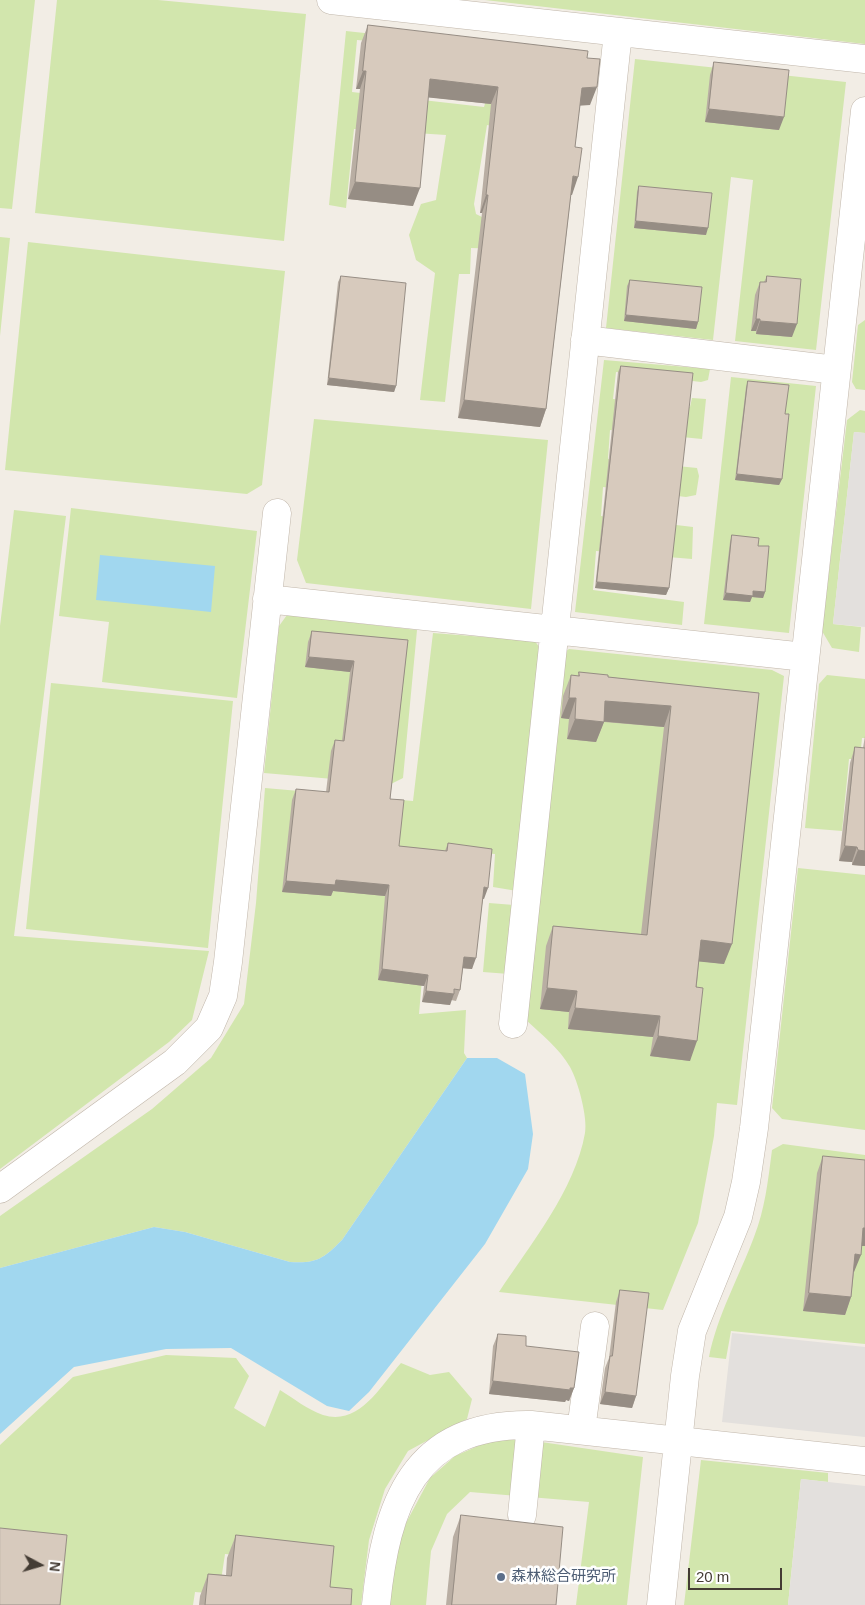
<!DOCTYPE html>
<meta charset="utf-8">
<style>
body{margin:0}
#map{position:relative;width:865px;height:1605px;overflow:hidden;background:#f2ede5;font-family:Arial,sans-serif}
canvas{display:block}
.north{position:absolute;left:15px;top:1540px;width:50px;height:50px;-webkit-text-stroke:4px #fff;paint-order:stroke;rotate:96deg;font-size:14px;font-weight:700;line-height:20px;text-align:center;color:#443c34}
.north::after{content:'';display:block;margin:auto;width:18px;height:22px;background:#443c34;clip-path:polygon(50% 0,100% 100%,50% 72%,0 100%)}
.scale{position:absolute;left:688px;top:1568px;width:94px;height:22px;box-sizing:border-box;border:2px solid #443c34;border-top:0;padding-left:6px;font-size:15px;line-height:18px;white-space:nowrap;color:#443c34;-webkit-text-stroke:4px #fff;paint-order:stroke}
</style>
<div id="map">
<canvas width="865" height="1605"></canvas>
<div class="north">N</div>
<div class="scale">20 m</div>
</div>
<script>
const g = document.querySelector('canvas').getContext('2d');
g.lineJoin = 'round';
function fillPath(path, color) {
  g.fillStyle = color;
  g.fill(path, 'evenodd');
}
function stroke(path, color, width, dash) {
  g.strokeStyle = color;
  g.lineWidth = width;
  g.lineCap = dash ? 'butt' : 'round';
  g.setLineDash(dash || []);
  g.stroke(path);
}
function label(font, color, halo, rows, align = 'center') {
  g.font = font + ' Arial,"Noto Sans JP",sans-serif';
  g.lineWidth = 5;
  g.setLineDash([]);
  g.textBaseline = 'middle';
  g.strokeStyle = halo;
  g.fillStyle = color;
  for (const [text, x, y, turn = 0] of rows) {
    g.save();
    g.translate(x, y);
    g.rotate((+turn || 0) * Math.PI / 180);
    g.textAlign = isNaN(turn) ? turn : align;
    if (halo) g.strokeText(text, 0, 0);
    g.fillText(text, 0, 0);
    g.restore();
  }
}
fillPath(new Path2D(`
 M0 0H35L12 209 0 208Z
 M57 0H158L306 14 284 241 35 213Z
 M485 0H865V44Z
 M346 31 383 35 382 42 357 40 352 92 484 107 486 100H498L496 127 487 125 474 204 476 214 494 223 502 249 471 248 470 274H459L445 402 420 400 435 273 416 260 409 235 421 204 436 200 446 135 354 129 346 208 329 205Z
 M635 59 846 82 816 350 735 341 753 180 731 177 713 340 606 328Z
 M0 237 10 238 0 336Z
 M28 242 285 271 262 485 247 494 5 470Z
 M865 320V390L856 389 852 382 858 325Z
 M604 360 710 369 708 380 701 382 616 372 613 399 690 407 692 398 706 399 702 439 610 430 608 459 697 468 699 476 696 495 686 497 603 487 601 516 693 527 692 559 596 551 593 590 684 602 682 625 575 612Z
 M731 377 816 386 789 633 704 624Z
 M860 410 865 411V433L854 432 833 624 861 627 859 652 832 648 822 631 847 420Z
 M314 419 548 440 531 609 306 583 297 560Z
 M71 508 257 531 237 698 102 682 109 622 59 616Z
 M14 510 66 516 14 936 209 951 192 1020 169 1042 0 1169V626Z
 M287 615 417 630 403 778 391 784 264 773 279 626Z
 M433 633 535 641 541 650 517 891 493 887 495 854 433 850 419 1014 466 1010 464 1053 467 1058 342 1240C324 1258 317 1264 290 1262L185 1232 154 1227 0 1268V1216L152 1109 211 1058 244 1004 256 903 265 788 413 801Z
 M569 649 772 670 784 676 737 1105 717 1103 714 1136 698 1223 663 1310 499 1292C530 1245 575 1190 585 1133 588 1118 578 1081 570 1067 560 1049 541 1034 526 1020L560 656Z
 M827 675 865 679V738H862L860 759H849L842 831 805 828 819 684Z
 M51 683 233 701 208 948 26 929Z
 M798 868 865 875V1130L782 1119 772 1108Z
 M489 903 514 905 509 974 483 972Z
 M783 1144 865 1155V1344L731 1331 726 1359 709 1357C717 1316 739 1277 754 1237 765 1209 768 1181 772 1150Z
 M166 1355 236 1358 249 1376 234 1408 265 1427 280 1390C293 1398 308 1410 323 1415 359 1426 380 1387 401 1363L430 1375 449 1372 472 1399 467 1419 408 1451 385 1489 369 1540 361 1605H326L331 1563 225 1554 219 1594 195 1592 193 1605H59L0 1546V1445L73 1377Z
 M521 1439 643 1457 627 1605H576L589 1502 470 1492 447 1514 431 1551 426 1605H388L391 1569 406 1523 430 1478 455 1456 492 1440Z
 M701 1460 828 1473V1482L801 1479 788 1605H684Z`), '#d2e6ad');
fillPath(new Path2D(`
 M854 432 865 433V627L833 624Z
 M732 1333 865 1347V1437L722 1422Z
 M801 1479 865 1486V1605H788Z`), '#e3e0dd');
fillPath(new Path2D(`
 M100 555 215 566 211 612 96 600Z
 M467 1058H497L525 1074 533 1134 528 1169 485 1244 369 1392 349 1411 327 1406 231 1348 166 1349 74 1367 0 1434V1268L154 1227 185 1232 290 1262C317 1264 324 1258 342 1240Z`), '#a1d7ef');
const minor = new Path2D(`
 M331 0 865 59
 M585 340 836 370
 M267 599 805 657
 M513 1024 618 32
 M0 1189 175 1062 209 1028 223 996 228 962 277 513
 M581 1430 595 1326
 M522 1515 531 1425
 M376 1605C386 1505 413 1423 531 1425L865 1461
 M661 1605 685 1376 692 1331 738 1217 746 1182 754 1128 865 111`);
stroke(minor, '#c0b6aa', 29);
stroke(minor, '#fff', 28);
fillPath(new Path2D(`
 M368 25 587 58 590 105H580L575 147 572 195H571L546 409 540 427 458 418 482 213H480L491 104 428 97 413 206 348 199 360 89H356L361 43Z
 M714 62 779 130 705 122 710 75Z
 M639 186 706 235 634 228 637 192Z
 M341 276 396 386 394 392 327 385 338 282Z
 M767 276 792 337 756 334V331H751L755 295 760 282H764Z
 M630 280 698 322 696 329 624 321 627 286Z
 M621 366 669 588 666 595 595 588 618 372Z
 M748 381 785 414 782 479 779 485 735 480 746 387Z
 M732 535 758 546 765 592 763 598 752 597 750 602 723 600 730 542Z
 M312 631 408 640 390 799 399 846 445 851 448 843 484 899H483L472 969 463 968 460 990 456 1001 451 1000 450 1005 422 1002 424 986 378 980 385 896 333 891 331 896 282 892 292 800 296 789 326 792 331 751 335 740 342 741 350 672 305 667 308 642Z
 M579 672 608 677 759 693 724 964 699 961 690 1061 650 1056 653 1037 568 1029 569 1012 540 1009 546 946 553 926 641 934 664 727 604 722 596 742 567 739 569 719 561 718 563 696 571 675 578 676Z
 M865 736V866L852 865V862L839 861 850 763 855 747 863 748Z
 M823 1156 861 1246 854 1272 851 1297 845 1315 803 1311 817 1173Z
 M620 1290 636 1396 632 1408 600 1404 605 1368 609 1358 616 1302Z
 M498 1334 526 1346 574 1388 569 1401 566 1400 565 1402 489 1394 493 1346Z
 M461 1515 556 1605H446L453 1537Z
 M236 1535 330 1587 351 1605H199L200 1596 208 1574 226 1575 227 1558Z`), '#b9aea3');
fillPath(new Path2D(`
 M363 71H366L360 89H356Z
 M430 79 498 87 491 104 424 97Z
 M597 87 590 105 575 106 582 88Z
 M709 109 784 117 779 130 705 122Z
 M573 176 578 177 572 195 567 194Z
 M355 182 420 188 413 206 348 199Z
 M486 195H488L482 213H480Z
 M636 221 708 228 706 235 634 228Z
 M626 315 698 322 696 329 624 321Z
 M756 319H760L756 331H751Z
 M760 321 797 324 792 337 756 334Z
 M329 378 396 386 394 392 327 385Z
 M464 400 546 409 540 427 458 418Z
 M737 474 782 479 779 485 735 480Z
 M597 582 669 588 666 595 595 588Z
 M753 591 765 592 763 598 752 597 750 602 723 600 726 593Z
 M309 657 354 661 350 672 305 667Z
 M569 698H576L569 719 561 718Z
 M605 701 671 706 664 727 598 721Z
 M575 719 604 722 596 742 567 739Z
 M845 846 857 847 852 862 839 861Z
 M858 850 865 851V866L852 865Z
 M336 880 389 885 385 896 333 891 331 896 282 892 286 881Z
 M484 887 488 888 484 899 480 898Z
 M701 940 732 944 724 964 694 961Z
 M464 957 476 958 472 969 460 968Z
 M382 969 428 975 424 986 378 980Z
 M547 988 577 991 569 1012 540 1009Z
 M426 991 454 994 450 1005 422 1002Z
 M575 1008 660 1016 653 1037 568 1029Z
 M658 1036 697 1041 690 1061 650 1056Z
 M863 1228H865V1246H857Z
 M855 1254 861 1255 854 1272H849Z
 M809 1293 851 1297 845 1315 803 1311Z
 M493 1381 570 1388H574L569 1401 566 1400 565 1402 489 1394Z
 M605 1392 636 1396 632 1408 600 1404Z`), '#968d84');
const building = new Path2D(`
 M368 25 588 51 587 58 600 59 597 87 582 88 575 147 582 148 578 177 573 176 546 409 464 400 488 195H486L498 87 430 79 420 188 355 182 366 71H363Z
 M714 62 789 70 784 117 709 109Z
 M639 186 712 193 708 228 636 221Z
 M341 276 406 283 396 386 329 378Z
 M767 276 801 279 797 324 760 321V319H756L760 282H766Z
 M630 280 702 287 698 322 626 315Z
 M621 366 693 373 669 588 597 582Z
 M748 381 789 385 785 414H789L782 479 737 474Z
 M732 535 759 538 758 546H769L765 592 753 591V596L726 593Z
 M312 631 408 640 390 799 404 800 399 846 447 851 448 843 492 849 488 888 484 887 476 958 464 957 460 990 454 989V994L426 991 428 975 382 969 389 885 336 880 335 885 286 881 296 789 329 792 335 740 344 741 354 661 309 657Z
 M579 672 608 675V677L759 693 732 944 701 940 696 987 703 988 697 1041 658 1036 660 1016 575 1008 577 991 547 988 553 926 647 935 671 706 605 701 604 722 575 719 576 698H569L571 675 579 676Z
 M855 747 865 748V851L858 850 857 847 845 846Z
 M823 1156 865 1160V1228H863L861 1255 855 1254 851 1297 809 1293Z
 M620 1290 649 1293 636 1396 605 1392 610 1356H612Z
 M498 1334 526 1336V1346L579 1352 574 1388H570V1390L493 1381Z
 M461 1515 563 1527 556 1605H452Z
 M0 1528 67 1535 60 1605H0Z
 M236 1535 334 1546 330 1587 352 1589 351 1605H205L208 1574 231 1576Z`);
fillPath(building, '#d7cabd');
stroke(building, '#968d84', 1);
for (const [x, y, r, color] of [
 [501,1577,5,"#5c6f8a"]
]) {
  const dot = new Path2D();
  dot.arc(x, y, r, 0, 2 * Math.PI);
  g.fillStyle = color;
  g.fill(dot);
  stroke(dot, '#fff', 2);
}
label('15px', '#4e5e75', '#fff', [
 ["森林総合研究所",511,1577]
], 'left');
</script>
